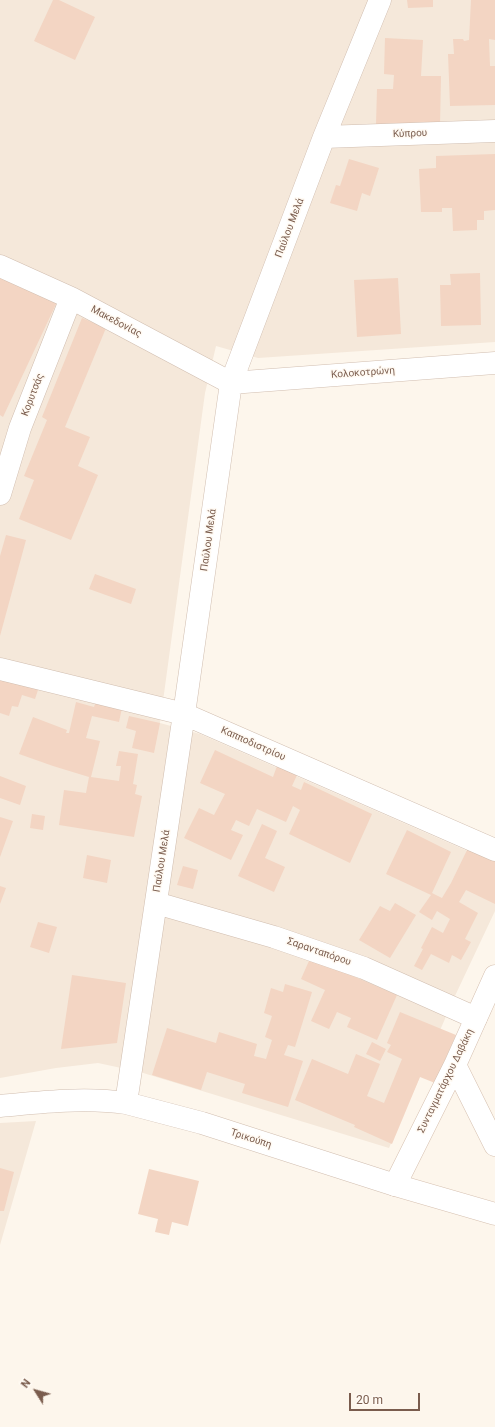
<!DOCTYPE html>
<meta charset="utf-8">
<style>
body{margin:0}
#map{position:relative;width:495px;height:1427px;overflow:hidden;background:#fdf6ec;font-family:Roboto,sans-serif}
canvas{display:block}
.north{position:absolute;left:16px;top:1371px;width:40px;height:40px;-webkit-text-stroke:3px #fffaf3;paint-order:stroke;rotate:307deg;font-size:11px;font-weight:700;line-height:16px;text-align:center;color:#7a5c4d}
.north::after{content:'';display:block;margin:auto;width:14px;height:18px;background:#7a5c4d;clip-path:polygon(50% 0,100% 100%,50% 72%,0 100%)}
.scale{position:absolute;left:349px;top:1393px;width:71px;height:18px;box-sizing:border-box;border:2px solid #7a5c4d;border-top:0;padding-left:5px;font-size:12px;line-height:14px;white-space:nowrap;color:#7a5c4d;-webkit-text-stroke:3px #fffaf3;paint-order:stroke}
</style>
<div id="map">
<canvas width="495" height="1427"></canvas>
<div class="north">N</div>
<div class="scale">20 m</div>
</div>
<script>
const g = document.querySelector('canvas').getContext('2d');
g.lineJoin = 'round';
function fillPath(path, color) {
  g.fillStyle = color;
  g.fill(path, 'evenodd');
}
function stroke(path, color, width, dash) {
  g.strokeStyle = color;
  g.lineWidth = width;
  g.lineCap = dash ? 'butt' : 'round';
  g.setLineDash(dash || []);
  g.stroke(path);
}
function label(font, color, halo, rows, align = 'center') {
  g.font = font + ' Roboto,sans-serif';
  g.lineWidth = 3;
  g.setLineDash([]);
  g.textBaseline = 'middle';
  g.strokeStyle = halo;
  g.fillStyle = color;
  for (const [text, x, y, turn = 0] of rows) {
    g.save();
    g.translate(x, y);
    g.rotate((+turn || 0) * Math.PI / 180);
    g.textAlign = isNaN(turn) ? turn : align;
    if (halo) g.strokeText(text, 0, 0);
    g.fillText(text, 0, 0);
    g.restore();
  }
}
fillPath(new Path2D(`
 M0 0H495V342L258 358 216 346 205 393 160 723 200 734 495 863V911L454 998 389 1148 140 1072 98 1063 56 1068 0 1078Z
 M36 1121 0 1245V1123Z`), '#f5e8da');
fillPath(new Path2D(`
 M53 0H59L95 17 75 60 34 41Z
 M407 0H433V7L408 8Z
 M471 0H495V40L489 39 490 66H495V105L450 106 448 54H454L453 39H463L464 41 469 40Z
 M385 38 423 40 421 76H441L440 126 376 124 377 89H393L394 75 384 74Z
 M495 154V210L484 211V220H477V230L453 231 452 208H442V212H421L419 169 436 168V156Z
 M349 159 379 168 370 196 362 193 357 211 330 203 336 185 340 186Z
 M480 273 481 325 441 326 440 285H451L450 274Z
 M0 276 57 302 3 417 0 415Z
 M398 278 401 334 357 337 354 280Z
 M82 318 106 328 65 427 90 437 78 466 98 475 71 540 19 519 34 480 24 476 47 420 42 417Z
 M6 535 26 540 0 636V556Z
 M95 574 136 589 131 604 89 589Z
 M0 676 39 687 35 699 22 695 18 707 12 706 9 716 0 713Z
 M96 701 122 708 119 722 92 716 86 738 100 741 91 777 119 781 121 766H116L119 751 138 754 133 784 137 785 135 794 142 796 134 837 59 825 64 790 86 793 89 777 53 766 19 754 33 717 67 730 66 733H69L76 702 94 707Z
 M129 716 160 723 154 753 132 748 136 731 126 728Z
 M215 750 273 777 277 766 297 775 292 786 301 790 304 782 372 814 350 863 289 834 300 810 293 806 286 822 257 809 249 826 236 820 231 830 243 835 231 860 184 838 199 808 214 815 225 794 200 783Z
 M0 776 26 786 20 805 0 798Z
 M32 814 45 816 43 830 30 828Z
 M0 817 13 821 0 857Z
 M262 824 277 831 265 858 285 867 274 892 238 876Z
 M407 830 451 852 432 893 442 898 451 883 469 846 495 859V904L466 890 459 902 478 913 465 939 471 942 461 960 452 955 449 963 431 954 422 970 414 966 423 949 421 948 432 927 443 933 450 919 437 911 432 920 419 912 431 895 386 874Z
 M87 855 111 860 107 883 83 878Z
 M183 866 198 870 193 889 177 885Z
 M0 886 6 888 0 904Z
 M395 903 416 915 390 958 359 940 380 906 390 911Z
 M38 922 57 927 49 953 30 947Z
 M312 954 353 976 397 995 377 1040 347 1027 351 1018 337 1012 329 1029 311 1021 325 990 301 979Z
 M72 975 126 983 117 1043 61 1049Z
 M285 984 312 992 295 1047 288 1045 284 1055 303 1061 288 1107 242 1093 245 1084 207 1072 201 1090 152 1075 167 1028 216 1043 219 1032 257 1044 254 1056 266 1059 272 1040 265 1037 272 1016 264 1013 271 988 283 992Z
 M400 1012 456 1035 435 1083 420 1077 392 1144 354 1127 355 1125 295 1100 312 1059 348 1074 356 1054 380 1064 367 1096 384 1103 402 1059 387 1052 391 1045 387 1043Z
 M372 1042 386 1049 380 1061 366 1054Z
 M0 1168 14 1172 4 1211H0Z
 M149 1169 199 1181 188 1226 172 1222 169 1235 155 1232 158 1219 138 1214Z`), '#f3d5c3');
const street = new Path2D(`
 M324 137 495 131
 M0 266 71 298 231 383 495 363
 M0 494 20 428 71 298
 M0 669 184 714 495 850
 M156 903 274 937 364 968 476 1018
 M126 1103 184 714 231 383 324 137 380 0
 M0 1106C40 1102 86 1097 126 1103L202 1123 395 1185`);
const secondary = new Path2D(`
 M495 976 455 1065 395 1185 495 1214
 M455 1065 495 1145`);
stroke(street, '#d1beb0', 23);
stroke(secondary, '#d6c0b0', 23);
stroke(street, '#fff', 22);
stroke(secondary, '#fff', 22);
label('10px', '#7a5c4d', '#fffaf3', [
 ["Κύπρου",410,134,-2],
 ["Παύλου Μελά",290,228,-69],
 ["Μακεδονίας",116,322,28],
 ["Κολοκοτρώνη",363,373,-4],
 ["Κορυτσάς",33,395,-69],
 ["Παύλου Μελά",209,540,-82],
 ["Καπποδιστρίου",253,744,24],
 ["Παύλου Μελά",162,861,-81],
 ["Σαρανταπόρου",319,952,19],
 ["Συνταγματάρχου Δαβάκη",446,1081,-64],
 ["Τρικούπη",251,1139,18]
]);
</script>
